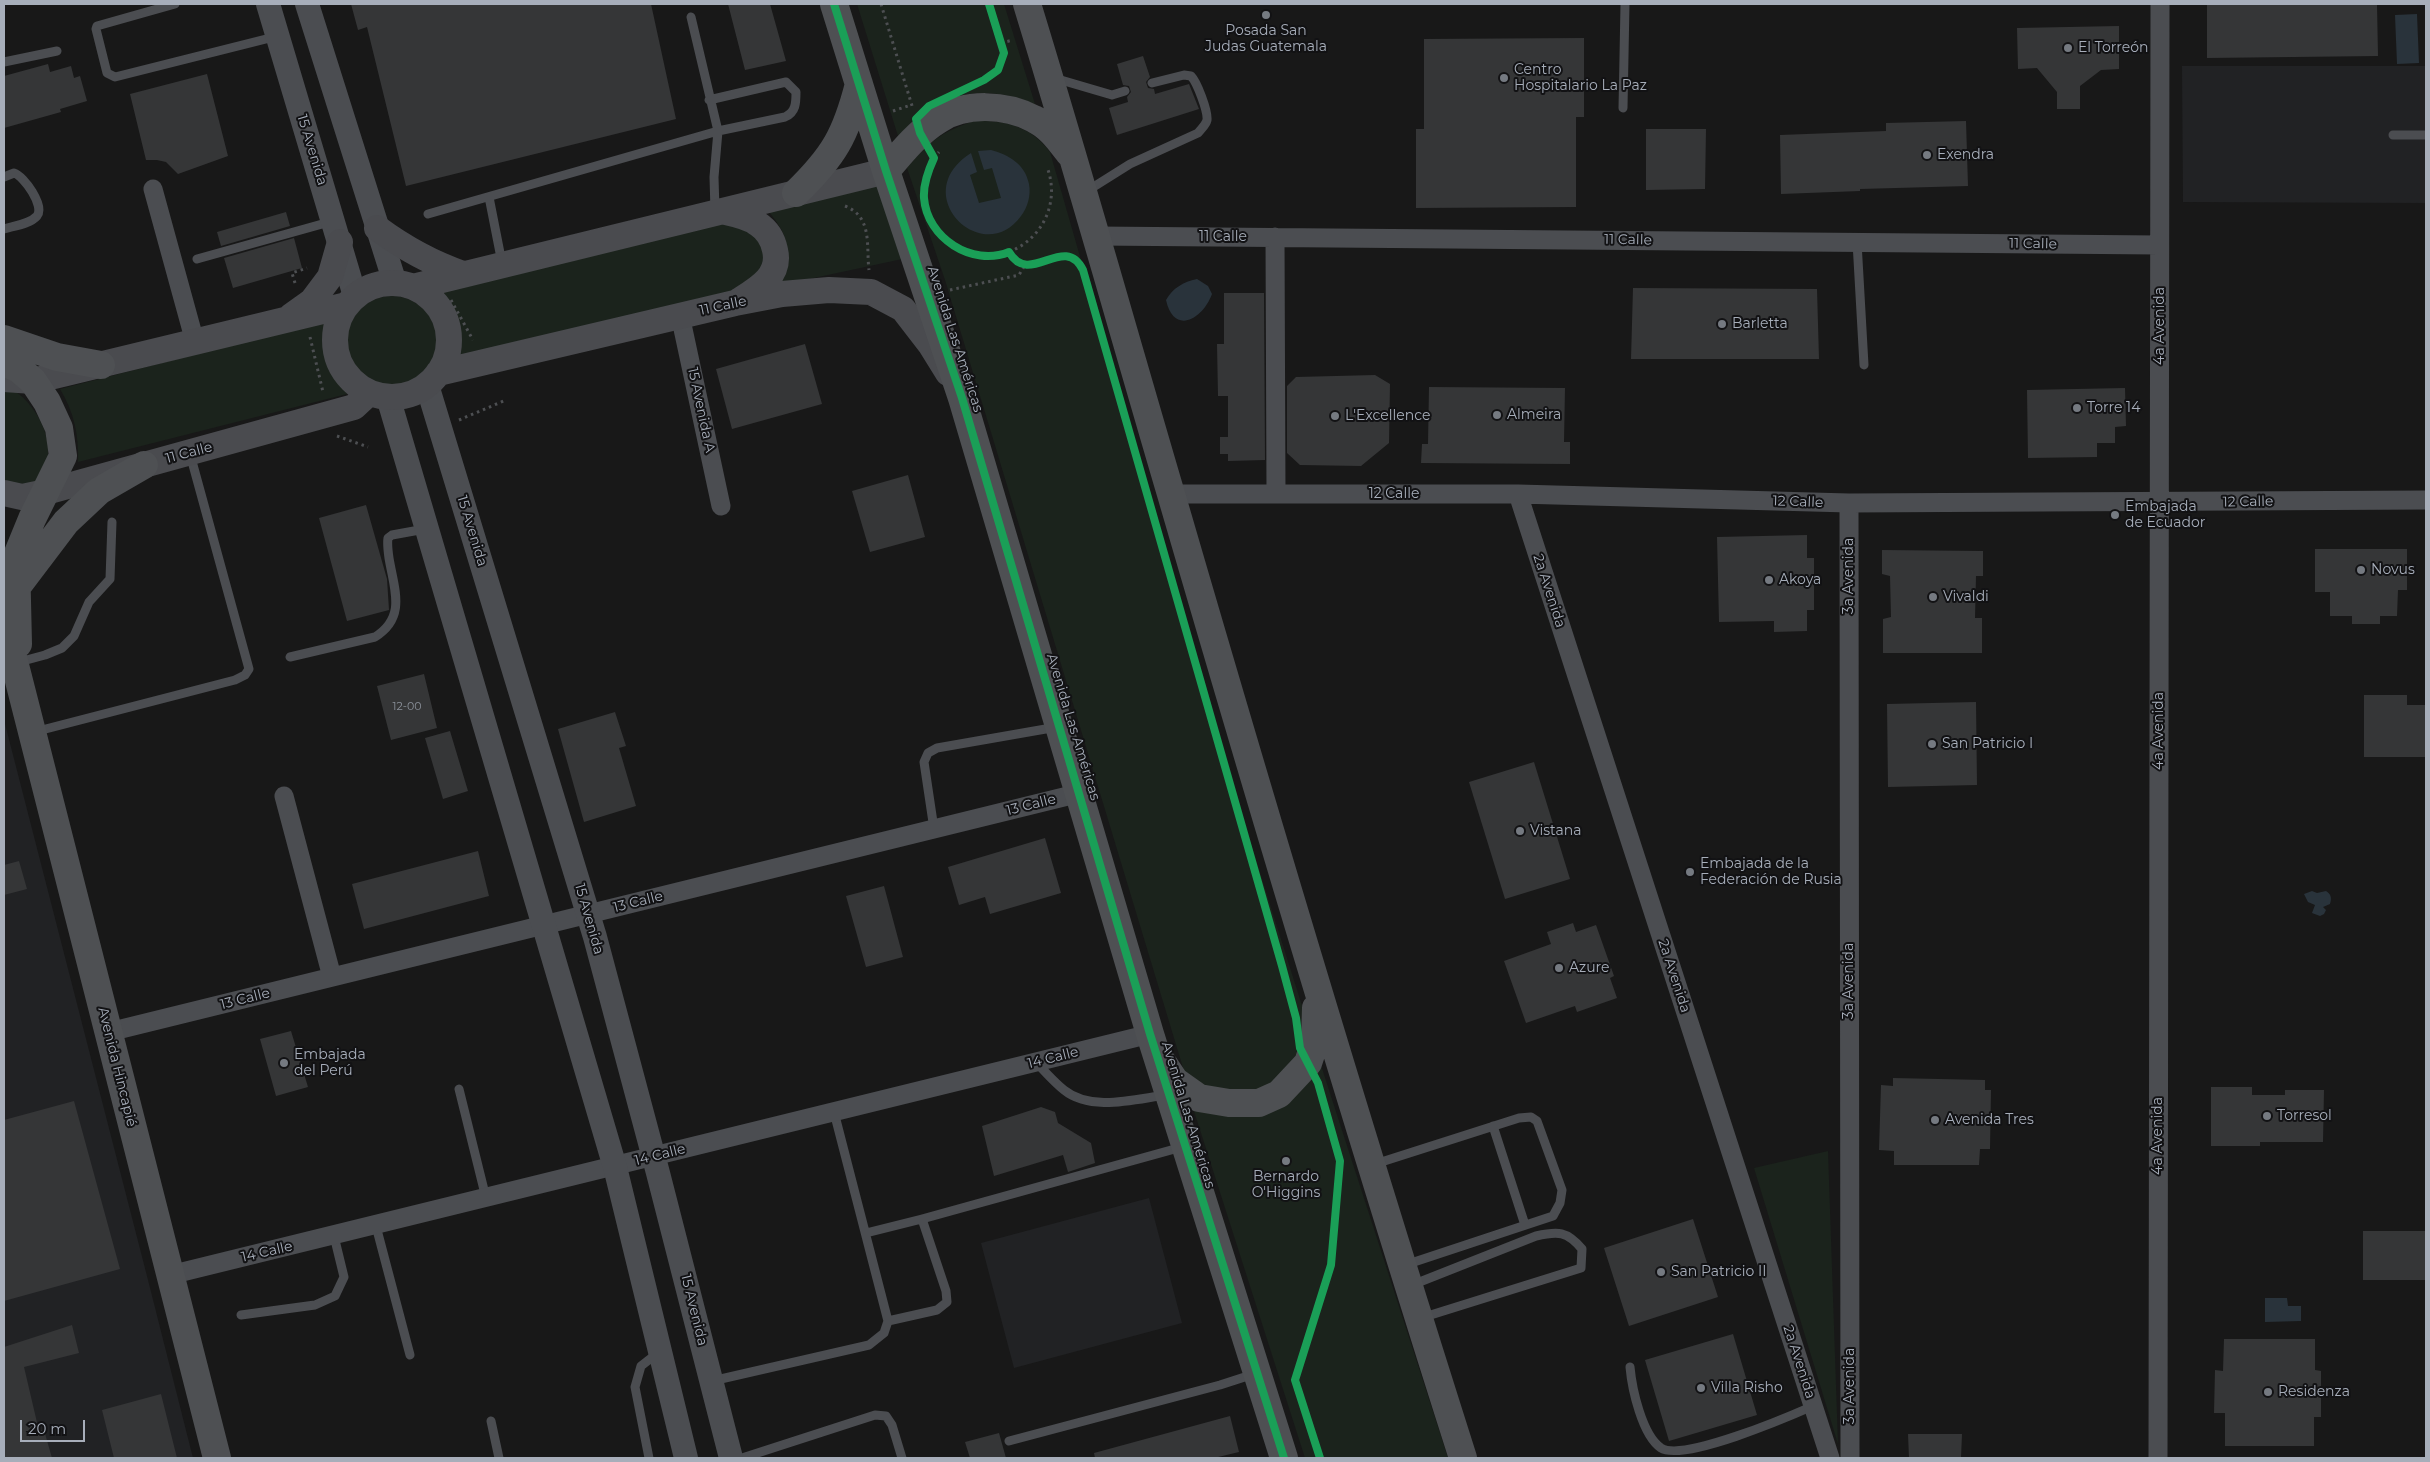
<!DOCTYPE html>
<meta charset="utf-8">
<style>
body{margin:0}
#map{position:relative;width:2430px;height:1462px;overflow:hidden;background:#181818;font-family:Montserrat,sans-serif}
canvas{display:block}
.frame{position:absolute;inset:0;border:5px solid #a7aeba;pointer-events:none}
.scale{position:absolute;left:20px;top:1420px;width:65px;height:22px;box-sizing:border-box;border:2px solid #a7aeba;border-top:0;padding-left:6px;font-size:15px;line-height:18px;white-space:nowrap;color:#a7aeba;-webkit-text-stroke:4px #121214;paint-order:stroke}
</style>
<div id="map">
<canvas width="2430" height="1462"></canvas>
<div class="frame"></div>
<div class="scale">20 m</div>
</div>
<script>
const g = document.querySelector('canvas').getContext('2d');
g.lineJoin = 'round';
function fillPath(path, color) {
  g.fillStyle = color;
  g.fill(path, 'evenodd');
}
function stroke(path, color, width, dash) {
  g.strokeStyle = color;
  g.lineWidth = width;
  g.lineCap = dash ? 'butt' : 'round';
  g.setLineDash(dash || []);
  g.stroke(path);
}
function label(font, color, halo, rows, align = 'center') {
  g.font = font + ' Montserrat,sans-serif';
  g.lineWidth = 4;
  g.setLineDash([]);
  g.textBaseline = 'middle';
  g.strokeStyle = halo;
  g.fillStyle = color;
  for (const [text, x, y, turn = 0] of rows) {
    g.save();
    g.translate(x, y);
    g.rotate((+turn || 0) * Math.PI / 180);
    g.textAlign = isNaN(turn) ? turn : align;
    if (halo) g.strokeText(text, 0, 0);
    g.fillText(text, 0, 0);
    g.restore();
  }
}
fillPath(new Path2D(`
 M2182 66H2426V203L2183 202Z
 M4 720 148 1280 193 1458H4Z
 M1149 1198 1182 1323 1014 1368 981 1243Z`), '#212224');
fillPath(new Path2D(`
 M857 4H1004L1035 104C978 82 940 93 898 136Z
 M974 121C1005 120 1031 126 1050 152L1226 765 1310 1031 1302 1060 1275 1088 1229 1095 1187 1081 945 280 907 168C929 141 942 132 974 121Z
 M880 179 907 258 781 285C790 252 792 239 768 211Z
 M725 222 756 234 765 251 767 268 729 293 455 362C460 333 453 317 439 291Z
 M347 341a45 45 0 1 1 90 0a45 45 0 1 1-90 0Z
 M326 321 330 360 347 394 78 462C79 435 74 412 60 389Z
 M12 389C34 403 51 432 48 458 47 467 43 476 41 485L8 483 4 479V393Z
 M1318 1056 1448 1458H1305L1193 1108 1228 1110Z
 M1828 1151 1838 1444 1754 1168Z`), '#1b231c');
fillPath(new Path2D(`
 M2417 14 2419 63 2397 64 2395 15Z
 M991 150C1009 155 1025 164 1029 184 1031 195 1028 207 1021 216 983 269 906 194 971 153L977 172 970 175 979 203 1001 198 992 168 984 170 978 151Z
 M1197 279 1208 286 1212 294C1203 319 1174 336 1166 300 1173 288 1183 282 1197 279Z
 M2312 891 2317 893 2326 891C2331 894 2332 898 2330 904L2323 907 2326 910 2324 914 2320 916 2312 913 2315 905 2308 902 2304 894Z
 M2265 1298H2287L2288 1306H2301V1321L2265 1322Z`), '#29333b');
fillPath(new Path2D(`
 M351 4H651L676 119 406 186 367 27 358 30Z
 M728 4H770L786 61 745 70Z
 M2207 4H2377L2378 56 2207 58Z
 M2119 26V69L2101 70 2080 86V109H2057V92L2037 68 2018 69 2017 28Z
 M1584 38V117H1576V207L1416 208V129H1424V39Z
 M1143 56 1150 77 1146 82 1148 88 1154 89 1155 94 1189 84 1199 109 1117 135 1109 108 1128 102 1127 97 1131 92 1129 86 1123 85 1117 64Z
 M48 64 50 72 71 66 74 78 80 76 87 101 60 109 61 112 4 128V76Z
 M207 74 228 156 178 174 166 162 157 160H146L130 94Z
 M1966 121 1968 186 1860 189V191L1781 194 1780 135 1886 131V123Z
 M1646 129H1706L1705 189 1646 190Z
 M286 212 290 226 221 246 217 232Z
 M294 238 302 268 233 288 224 258Z
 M1633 288 1817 289 1819 359H1631Z
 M1224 293H1264L1265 460 1228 461V454H1220V437H1228V396H1218L1217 344H1224Z
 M805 344 822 404 732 429 716 369Z
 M1375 375 1390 384 1389 443 1361 466 1300 465 1287 453V386L1296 377Z
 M1429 387 1565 388 1564 442H1570V464L1421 463 1422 444H1428Z
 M2125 388 2126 426 2115 427V443H2097V457L2028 458 2027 390Z
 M908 475 925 537 870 552 852 491Z
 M366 505 387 579 389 610 347 621 319 518Z
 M1807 535V558H1814V610H1807V631L1774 632V621L1719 622 1717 537Z
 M2315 549H2407V590H2398L2397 616H2380V624H2352V616H2330V592H2315Z
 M1882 550 1983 551V576H1976L1975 618H1982V653H1883V619L1891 617 1890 576 1882 574Z
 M424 674 437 728 391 740 377 686Z
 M2364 695H2407V705H2426V757H2364Z
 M1976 702 1977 785 1888 787 1887 704Z
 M615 712 626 746 619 748 636 806 584 822 558 729Z
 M450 731 468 791 443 799 425 738Z
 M1534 762 1570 879 1505 899 1469 782Z
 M1045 838 1061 893 990 914 985 897 959 905 948 867Z
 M478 851 489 896 364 929 352 884Z
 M19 861 27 889 4 895V865Z
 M884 886 903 957 866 967 846 896Z
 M1573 923 1576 932 1596 925 1614 976 1610 978 1617 998 1577 1012 1575 1006 1526 1023 1504 961 1551 944 1547 932Z
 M291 1031 308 1087 276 1096 260 1039Z
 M1893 1078 1985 1080V1090H1991L1990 1149H1980L1979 1165H1894V1151L1879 1150 1881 1085 1893 1086Z
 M2211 1087H2252V1095H2285V1090H2324L2323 1142H2260V1146H2211Z
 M74 1101 120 1269 4 1301V1120Z
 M1041 1107 1055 1112 1058 1123 1091 1143 1095 1163 1068 1172 1063 1155 994 1176 982 1126Z
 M1693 1219 1718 1297 1629 1326 1604 1248Z
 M2363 1231H2426V1280H2363Z
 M72 1325 79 1353 24 1367 39 1431 44 1430 52 1458H4V1347Z
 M1733 1334 1757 1415 1669 1441 1645 1360Z
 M2224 1339H2315V1370L2321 1371V1417H2314V1446H2225V1413H2214L2215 1370 2223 1371Z
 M161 1394 177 1458H114L102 1410Z
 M1230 1416 1239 1452 1214 1458H1095L1094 1453Z
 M999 1433 1006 1458H970L965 1442Z
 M1908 1434H1962L1961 1458H1909Z`), '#353637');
stroke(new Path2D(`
 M881 4 913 109
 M1001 43 1013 40
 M893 111 911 105
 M934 158 939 152
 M845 206C873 217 866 246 869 270
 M1009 252C1044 238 1060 201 1047 167
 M295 283 292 273 307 268
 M950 290 1019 275 1025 265
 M451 300 473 340
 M310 337 323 392
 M459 420 506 400
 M337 436 368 447`), '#4d4f52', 3, [2.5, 4]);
stroke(new Path2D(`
 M175 4 97 26 96 29 107 73 115 77 278 36
 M691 17 718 131 714 177 715 211
 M4 62 57 51
 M1054 78 1112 95 1125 91
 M1623 108 1625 4
 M2393 135H2426
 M4 177 14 173C24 176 45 206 37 216 30 224 14 226 4 229
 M1087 191 1130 164 1198 133C1201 129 1206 125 1207 120 1208 111 1197 82 1191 76L1184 75 1152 83
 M489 197 502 263
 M428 214 718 131 785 117C796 112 796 103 796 92L786 82 709 100
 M1857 242 1864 365
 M197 259 333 221
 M290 657 375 637C407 617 394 589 389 558 388 551 387 544 388 538L392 535 425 529
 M19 662 45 655 62 648 74 636 89 602 110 579 112 522
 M34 732 235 680 245 675 249 669 190 454
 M934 829 924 762 928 753 937 748 1057 727
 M1036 1062C1045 1072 1054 1082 1064 1090 1091 1112 1135 1099 1166 1095
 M459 1089 486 1198
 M1493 1126 1525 1225
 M1375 1164 1519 1118 1531 1117 1537 1121 1562 1190 1560 1203 1553 1216 1405 1265
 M376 1226 410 1355
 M866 1233 922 1219
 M1412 1285 1536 1236C1558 1231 1567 1231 1582 1249L1581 1268 1421 1318
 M241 1315 315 1305 335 1296 344 1277 334 1236
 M888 1321 937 1310 947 1302 946 1291 922 1219 1182 1147
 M1630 1367C1632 1389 1642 1435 1661 1448 1683 1462 1788 1417 1813 1406
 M712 1381 869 1345 884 1333 888 1321 834 1112
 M491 1421 499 1458
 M1009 1441 1220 1385 1254 1374
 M649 1458 635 1387 641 1366 659 1352
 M742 1458 875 1415 886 1416 892 1425 902 1458`), '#4b4d51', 9);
stroke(new Path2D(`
 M153 189 195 342
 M1096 236 2159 245
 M1275 237 1276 494
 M680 315 721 506
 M1171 494H1518L1849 503 2426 500
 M1518 494 1830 1458
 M1849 503 1850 1458
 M284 796 332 977
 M109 1032 1080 793
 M170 1275 1150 1034
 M2158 1458 2160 4`), '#4b4d51', 19);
stroke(new Path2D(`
 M268 4 355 296
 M307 4 395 283
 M427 385 595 937 658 1173 731 1458
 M388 397 615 1167 686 1458`), '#4b4d51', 24);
stroke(new Path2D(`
 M721 211C734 214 748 216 758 224 767 230 773 240 775 250 781 275 759 288 740 300
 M377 228C404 248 431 263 463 274
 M335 340a57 57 0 1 1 114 0a57 57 0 1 1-114 0Z
 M413 287 886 171
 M291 316 312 301 330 277 340 242
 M438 373 735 303 782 294 829 290 871 292 903 309 930 344 948 373
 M4 379 33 381 347 305
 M4 493 22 497 46 492 354 407 369 393`), '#4a4b4f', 26);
stroke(new Path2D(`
 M834 4 886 171 962 398 1150 1034 1284 1458
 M1027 4C1077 167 1123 331 1171 494 1265 817 1361 1138 1463 1458
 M886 171C902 152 917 133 938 120 965 102 1006 104 1034 119 1049 126 1059 140 1069 153
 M796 193C834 156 846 135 859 84
 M4 339 57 357 101 365
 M4 362 19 369 33 381 47 402 59 428 63 456 32 519 16 558 18 644
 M16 588 66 522 99 491 144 465
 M4 622 217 1458
 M1163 1063 1175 1081 1199 1098 1229 1103H1259L1279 1094 1308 1063 1315 1042 1316 1008`), '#4e5053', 28);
stroke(new Path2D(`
 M834 4 886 171 962 398 1150 1034 1284 1458
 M989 4 1004 53 998 70 984 80 929 106 916 119 920 133 934 158C928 171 923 184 924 198 927 238 972 267 1009 252 1030 288 1064 232 1083 270L1282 966 1296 1018 1300 1048 1318 1083 1340 1161 1331 1265 1295 1380 1320 1458`), '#1a9f57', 8);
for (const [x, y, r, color] of [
 [1266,15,5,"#757a81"],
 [2068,48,5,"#757a81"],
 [1504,78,5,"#757a81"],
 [1927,155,5,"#757a81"],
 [1722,324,5,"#757a81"],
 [2077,408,5,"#757a81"],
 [1497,415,5,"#757a81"],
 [1335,416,5,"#757a81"],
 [2115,515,5,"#757a81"],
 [2361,570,5,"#757a81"],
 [1769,580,5,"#757a81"],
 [1933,597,5,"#757a81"],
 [1932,744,5,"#757a81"],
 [1520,831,5,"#757a81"],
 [1690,872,5,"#757a81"],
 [1559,968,5,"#757a81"],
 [284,1063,5,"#757a81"],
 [2267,1116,5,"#757a81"],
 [1935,1120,5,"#757a81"],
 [1286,1161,5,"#757a81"],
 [1661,1272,5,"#757a81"],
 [1701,1388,5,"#757a81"],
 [2268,1392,5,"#757a81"]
]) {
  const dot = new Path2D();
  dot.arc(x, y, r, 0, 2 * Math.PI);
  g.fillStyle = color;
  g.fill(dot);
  stroke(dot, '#121214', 2);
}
label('11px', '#8a9099', null, [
 ["12-00",407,707]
]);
label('14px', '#a7aeba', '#121214', [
 ["Posada San",1266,31,"center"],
 ["Judas Guatemala",1266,47,"center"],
 ["El Torreón",2078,48],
 ["Centro",1514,70],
 ["Hospitalario La Paz",1514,86],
 ["Exendra",1937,155],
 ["Barletta",1732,324],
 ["Torre 14",2087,408],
 ["Almeira",1507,415],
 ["L'Excellence",1345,416],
 ["Embajada",2125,507],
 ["de Ecuador",2125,523],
 ["Novus",2371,570],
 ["Akoya",1779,580],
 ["Vivaldi",1943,597],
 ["San Patricio I",1942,744],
 ["Vistana",1530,831],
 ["Embajada de la",1700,864],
 ["Federación de Rusia",1700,880],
 ["Azure",1569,968],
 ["Embajada",294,1055],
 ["del Perú",294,1071],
 ["Torresol",2277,1116],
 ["Avenida Tres",1945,1120],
 ["Bernardo",1286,1177,"center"],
 ["O'Higgins",1286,1193,"center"],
 ["San Patricio II",1671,1272],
 ["Villa Risho",1711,1388],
 ["Residenza",2278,1392]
], 'left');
label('14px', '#a7aeba', '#121214', [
 ["15 Avenida",312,150,73],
 ["11 Calle",1223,237],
 ["11 Calle",1628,240,1],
 ["11 Calle",2033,244,1],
 ["11 Calle",723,306,-12],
 ["4a Avenida",2160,326,-90],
 ["Avenida Las Américas",955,339,72],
 ["15 Avenida A",701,410,78],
 ["11 Calle",189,453,-15],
 ["12 Calle",1394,494],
 ["12 Calle",1798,502,2],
 ["12 Calle",2248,502,-1],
 ["15 Avenida",472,531,73],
 ["3a Avenida",1849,576,-90],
 ["2a Avenida",1549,591,72],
 ["Avenida Las Américas",1073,727,73],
 ["4a Avenida",2159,731,-90],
 ["13 Calle",1031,805,-14],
 ["13 Calle",638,902,-14],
 ["15 Avenida",589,919,74],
 ["2a Avenida",1674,976,72],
 ["3a Avenida",1849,981,-90],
 ["13 Calle",245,999,-14],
 ["14 Calle",1053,1058,-14],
 ["Avenida Hincapié",117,1067,76],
 ["Avenida Las Américas",1188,1115,73],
 ["4a Avenida",2158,1136,-90],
 ["14 Calle",660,1155,-14],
 ["14 Calle",267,1252,-13],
 ["15 Avenida",694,1310,76],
 ["2a Avenida",1799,1362,72],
 ["3a Avenida",1850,1386,-90]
]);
</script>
